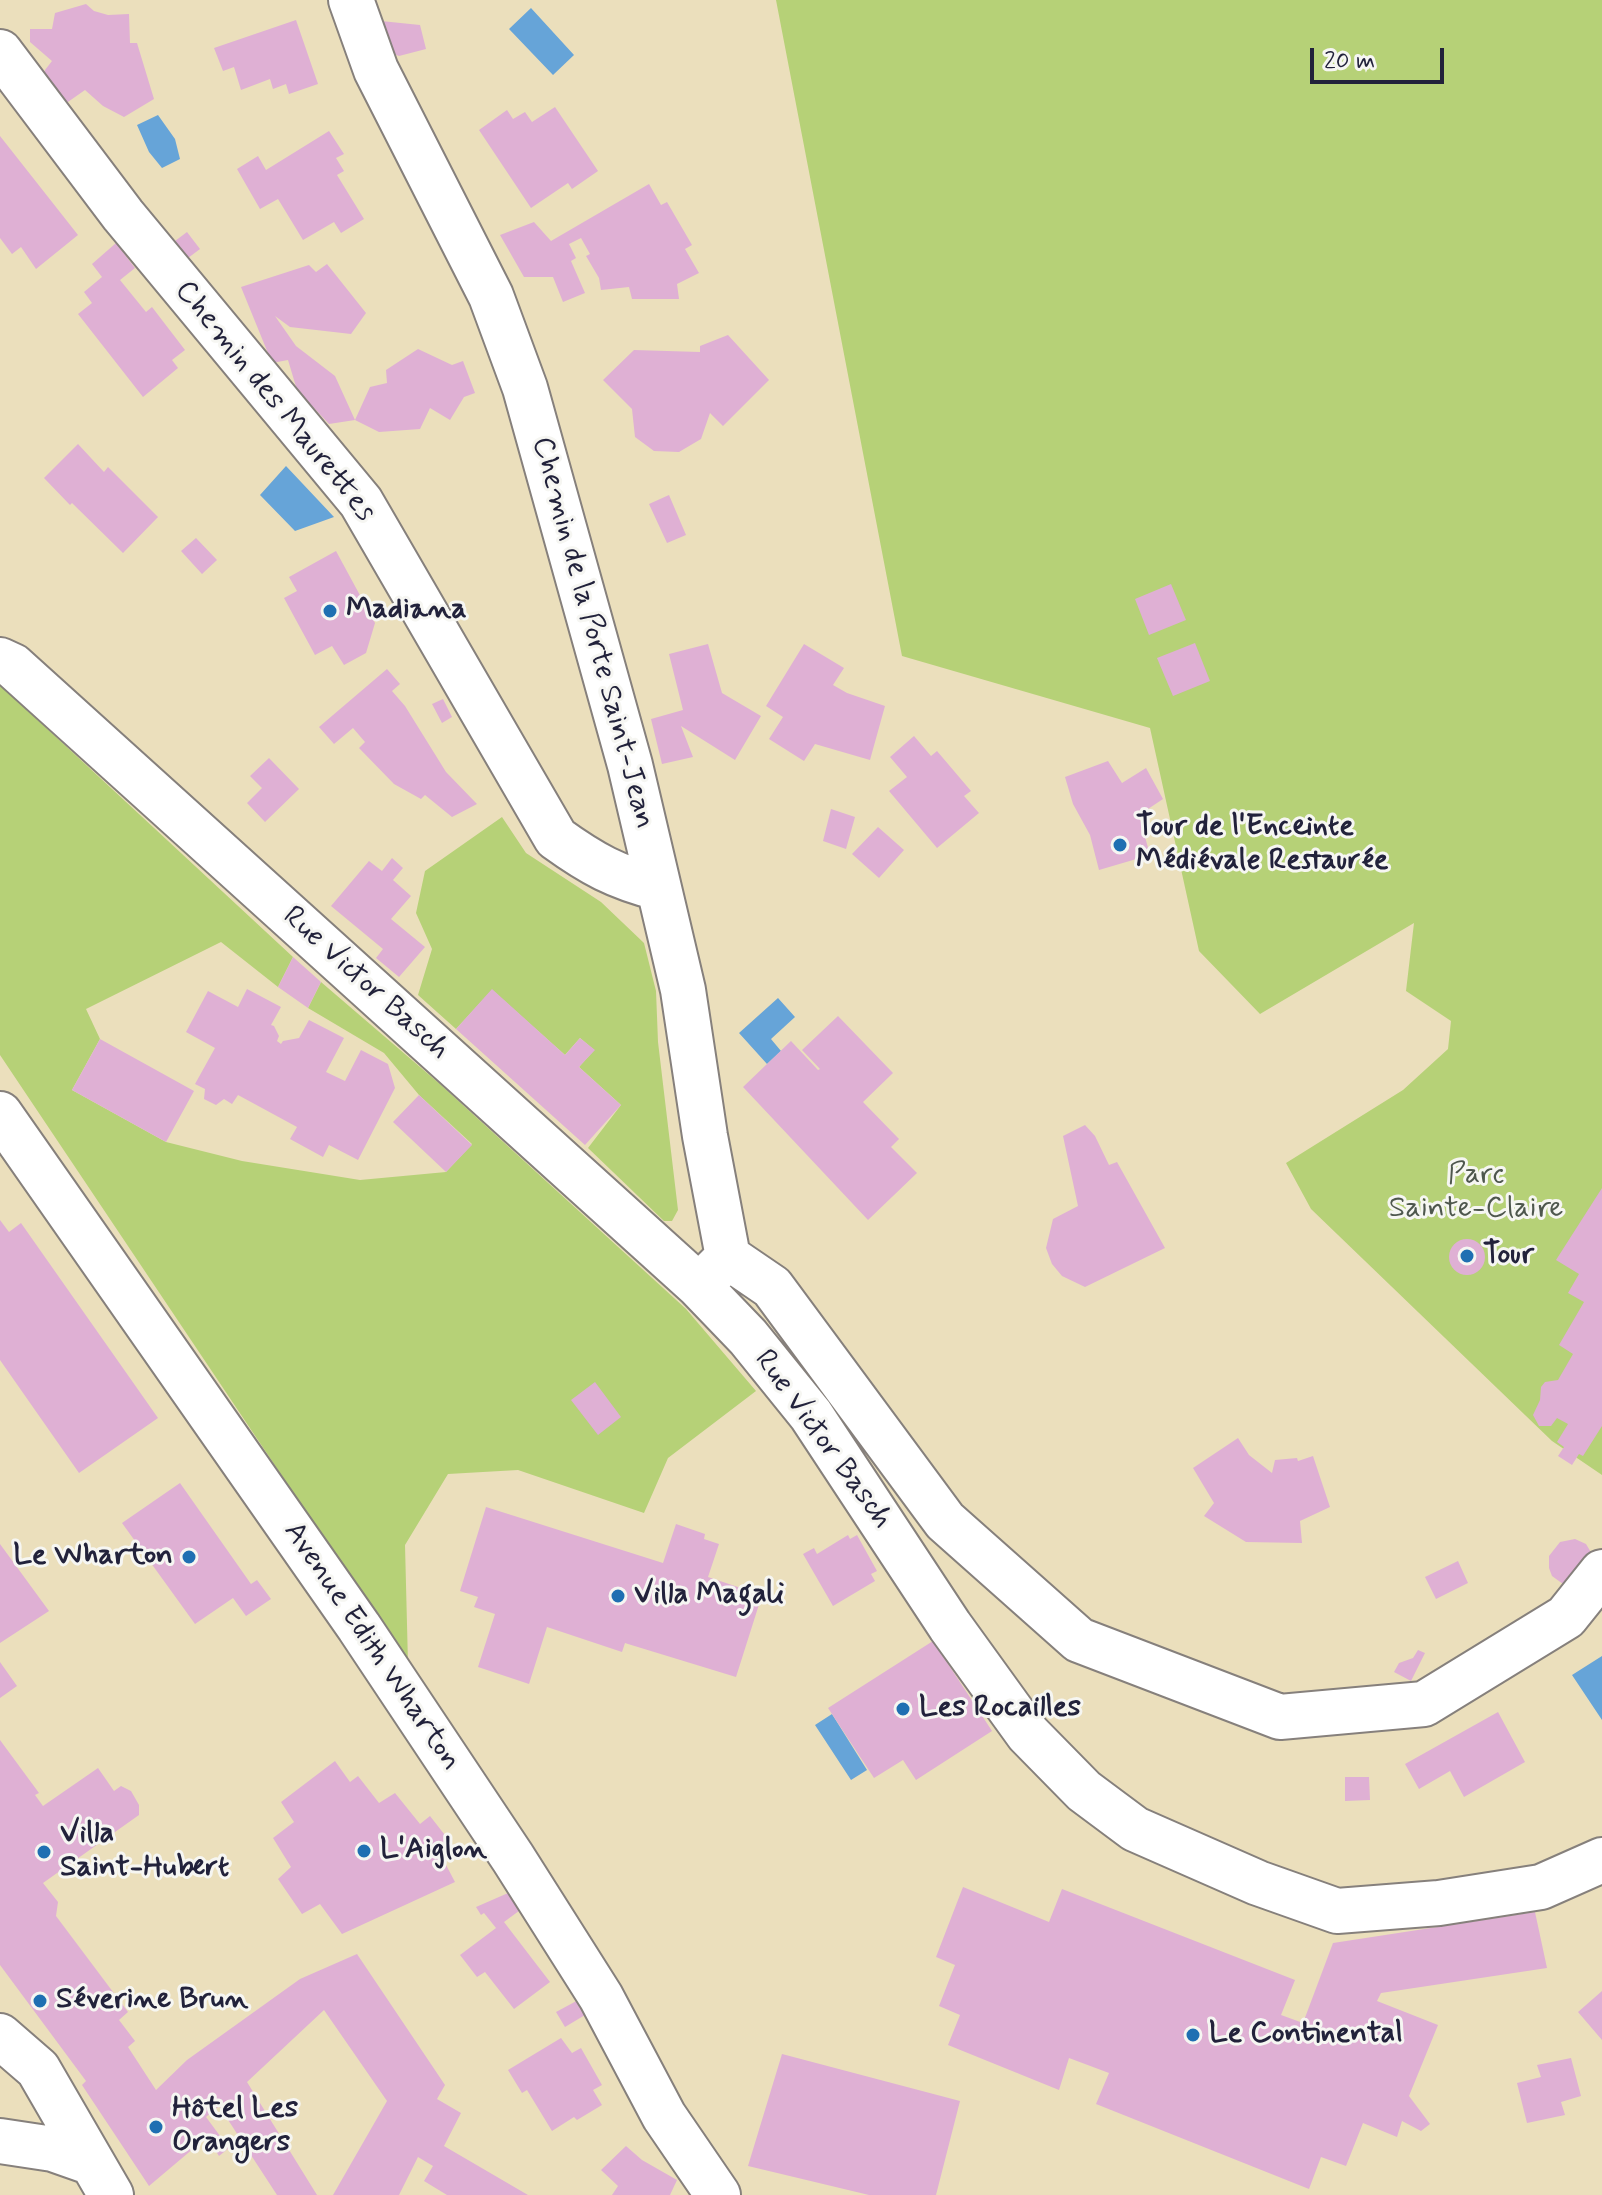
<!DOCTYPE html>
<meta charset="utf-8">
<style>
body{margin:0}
#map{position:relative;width:1602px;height:2195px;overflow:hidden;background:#ebdfbc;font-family:Mynerve,sans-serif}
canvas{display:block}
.scale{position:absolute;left:1310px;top:48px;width:134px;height:36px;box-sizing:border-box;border:4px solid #22223b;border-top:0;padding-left:10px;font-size:24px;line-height:28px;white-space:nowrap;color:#22223b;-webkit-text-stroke:6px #f6f6f2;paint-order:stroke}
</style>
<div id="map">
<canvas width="1602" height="2195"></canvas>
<div class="scale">20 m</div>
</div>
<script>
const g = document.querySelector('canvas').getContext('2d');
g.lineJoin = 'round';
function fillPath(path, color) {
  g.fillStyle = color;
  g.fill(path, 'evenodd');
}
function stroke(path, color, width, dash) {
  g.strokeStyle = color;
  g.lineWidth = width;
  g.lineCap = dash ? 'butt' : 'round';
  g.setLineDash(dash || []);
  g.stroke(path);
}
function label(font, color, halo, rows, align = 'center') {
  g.font = font + ' Mynerve,sans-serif';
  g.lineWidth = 6;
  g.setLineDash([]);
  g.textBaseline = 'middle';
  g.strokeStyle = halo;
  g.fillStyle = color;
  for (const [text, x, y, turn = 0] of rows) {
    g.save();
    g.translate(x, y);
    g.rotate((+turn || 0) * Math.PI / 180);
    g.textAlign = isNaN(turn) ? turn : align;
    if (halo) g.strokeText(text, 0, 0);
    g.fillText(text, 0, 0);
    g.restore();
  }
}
fillPath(new Path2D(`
 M776 0H1602V1475L1552 1441 1311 1209 1286 1163 1403 1090 1448 1049 1451 1021 1406 991 1414 923 1260 1014 1199 951 1150 728 902 656Z
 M0 685 293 957 278 987 221 942 86 1009 100 1039 72 1090 166 1142 242 1161 360 1180 446 1172 472 1144 419 1095 384 1053 308 1008 321 982 441 1085 686 1309 756 1391 668 1458 644 1513 518 1470 448 1474 405 1545 408 1664 0 1055Z
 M502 817 526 853 601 902 644 943 656 991 658 1042 678 1210 672 1221H664L588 1148 621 1105 579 1067 594 1050 580 1038 565 1055 492 990 456 1029 418 995 432 949 416 913 425 871Z`), '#b6d177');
fillPath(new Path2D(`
 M531 8 574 55 553 75 509 29Z
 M158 115 175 139 180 159 162 168 149 152 137 125Z
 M286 466 334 517 295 531 260 495Z
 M778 998 795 1017 771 1039 781 1051 767 1064 739 1033Z
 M1602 1656V1720L1572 1675Z
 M832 1714 867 1770 851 1780 815 1725Z`), '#66a4d8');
fillPath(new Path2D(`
 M86 4 94 11 108 15 129 14 130 43H137L154 99 124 117 103 106 85 90 65 104 43 80 45 70 52 61 30 42V29H52L55 13Z
 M296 20 318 84 289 94 286 84 273 89 270 79 241 90 234 67 223 71 214 48Z
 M381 21 420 25 426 49 399 56 394 54 388 46Z
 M555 107 598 171 572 189 568 183 531 208 479 130 507 110 513 119 525 112 532 122Z
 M329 131 344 154 336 158 344 171 337 175 364 219 341 233 334 222 303 240 278 199 260 209 237 169 258 156 266 170Z
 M0 136 78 235 36 269 21 247 12 254 0 238Z
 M649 184 661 205 667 202 692 245 685 249 699 273 677 284 679 299H632L629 287 601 290 599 278 586 256 590 254 581 238 569 244 576 258 571 261 585 293 563 302 553 277H524L500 235 534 222 551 241Z
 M187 232 200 249 188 258 175 241Z
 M116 243 135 268 120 280 146 312 152 307 185 350 172 360 178 368 143 397 78 314 92 303 84 292 102 277 92 264Z
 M327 264 366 313 351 334 290 327 275 316 296 346 335 376 355 420 329 424 297 390 288 360 272 363 241 287 309 265 316 272Z
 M728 335 769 380 723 426 710 413 701 439 679 452 654 451 635 437 632 409 603 380 634 350 700 352V346Z
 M418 349 452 365 463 361 475 393 464 397 450 420 430 408 420 429 379 432 355 420 370 387 387 383 386 370Z
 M78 444 104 472 108 467 158 517 123 553 72 503 70 505 44 478Z
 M669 495 686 535 667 543 649 504Z
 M196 538 217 560 202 574 181 551Z
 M336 551 375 623 366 653 344 665 332 646 315 655 284 598 297 591 289 577Z
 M1171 584 1186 620 1149 635 1135 599Z
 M1195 643 1210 681 1173 696 1157 658Z
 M708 644 722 693 761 716 735 760 681 726 693 757 662 764 651 719 683 710 669 654Z
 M804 644 844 668 833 685 847 693 885 706 870 760 815 744 804 761 769 739 783 717 766 706Z
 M387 669 400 684 392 691 405 706 446 772 477 804 452 817 425 795 421 799 394 784 359 748 365 742 353 728 334 744 319 727Z
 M443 699 452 717 442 723 432 704Z
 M914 736 931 756 937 751 971 791 964 796 979 813 937 848 889 791 907 777 890 757Z
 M269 758 299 789 265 822 247 803 262 788 250 776Z
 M1108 761 1122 783 1146 768 1163 799 1139 815 1150 855 1099 870 1090 835 1073 804 1065 777Z
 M831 809 855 817 846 849 823 841Z
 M878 827 904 850 879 878 852 854Z
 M392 858 403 868 393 880 411 896 391 919 425 947 399 977 376 958 383 949 331 906 369 861 382 871Z
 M293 957 321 982 308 1008 278 987Z
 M247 989 281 1007 271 1025 274 1026 279 1036 277 1041 281 1044 283 1041 299 1038 309 1020 344 1038 326 1072 345 1081 361 1050 388 1064 395 1088 358 1160 329 1145 323 1157 290 1139 297 1127 238 1095 232 1104 224 1099 216 1105 204 1099 205 1089 195 1084 215 1048 186 1032 208 991 238 1007Z
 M492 989 565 1055 580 1038 595 1050 579 1067 621 1105 585 1145 456 1029Z
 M838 1016 893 1073 863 1102 899 1139 891 1147 917 1173 868 1220 743 1087 791 1041 818 1070 820 1069 802 1050Z
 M100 1039 194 1091 166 1142 72 1090Z
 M419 1095 472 1145 446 1172 393 1122Z
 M1085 1125 1095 1136 1109 1165 1117 1162 1165 1248 1085 1287 1062 1276 1052 1264 1046 1248 1053 1219 1078 1206 1063 1136Z
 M1602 1188V1426L1583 1456 1579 1454 1572 1465 1558 1456 1564 1447 1557 1442 1568 1424 1557 1418 1551 1426H1539L1533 1415 1540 1400 1541 1387 1545 1382 1558 1380 1573 1354 1559 1345 1584 1302 1568 1293 1579 1274 1556 1260Z
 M0 1220 9 1232 21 1223 158 1418 79 1473 0 1360Z
 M1449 1257a18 18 0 1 1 36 0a18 18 0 1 1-36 0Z
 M595 1382 621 1417 598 1435 571 1400Z
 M1238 1438 1249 1455 1272 1473 1275 1460 1297 1458 1298 1461 1313 1456 1330 1507 1300 1521 1302 1543 1246 1542 1204 1516 1214 1503 1193 1468Z
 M180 1483 251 1584 257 1580 271 1599 246 1616 233 1598 195 1624 122 1523Z
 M486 1507 663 1563 676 1524 705 1534 704 1539 719 1544 708 1577 762 1595 736 1677 628 1644 625 1643 622 1652 547 1627 529 1684 478 1667 495 1614 474 1607 478 1597 460 1591Z
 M848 1535 850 1539 857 1535 877 1571 871 1574 875 1581 833 1606 803 1554 814 1548 817 1554Z
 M1575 1539 1586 1544 1595 1559 1575 1586 1563 1584 1552 1576 1549 1568V1556L1560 1542Z
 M0 1544 49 1611 0 1643Z
 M1458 1561 1468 1583 1436 1599 1425 1577Z
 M933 1641 992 1731 916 1780 903 1760 874 1778 828 1708Z
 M1418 1650 1425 1653 1411 1681 1394 1672 1399 1663 1413 1658Z
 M0 1662 17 1686 0 1698Z
 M1498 1712 1525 1762 1464 1797 1450 1771 1419 1789 1405 1764Z
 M0 1740 39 1793 35 1795 43 1806 98 1768 114 1791 121 1786 131 1791 139 1805V1815L43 1883 58 1902 56 1916 128 2012 119 2020 135 2041 128 2047 156 2090 187 2060 300 1979 357 1954 445 2085 437 2099 461 2113 444 2146 528 2195H447L424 2181 433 2166 418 2157 399 2195H333L387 2101 324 2010 247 2082 317 2195H277L219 2106 206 2117 229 2148 219 2156 207 2137 149 2186 82 2085 86 2081 0 1965Z
 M335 1761 350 1782 358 1776 379 1803 395 1793 420 1824 430 1816 448 1839 445 1863 455 1882 342 1934 320 1904 302 1914 278 1879 291 1867 273 1838 294 1822 281 1802Z
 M1345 1777H1369L1370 1800 1345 1801Z
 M963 1887 1049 1922 1062 1889 1295 1980 1281 2015 1303 2023 1333 1943 1535 1912 1547 1968 1381 1993 1377 2001 1438 2025 1409 2096 1430 2124 1421 2131 1402 2121 1397 2137 1363 2123 1346 2166 1321 2157 1309 2189 1096 2104 1109 2073 1069 2058 1059 2090 948 2045 960 2015 939 2006 955 1965 936 1957Z
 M515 1890 527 1905 504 1922 550 1982 514 2009 485 1972 477 1977 460 1955 496 1928 484 1913 481 1915 476 1907Z
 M1602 1991V2040L1578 2012Z
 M582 1998 590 2012 565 2027 556 2012Z
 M561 2038 572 2053 581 2048 602 2085 593 2090 602 2105 577 2120 574 2117 552 2131 527 2090 522 2093 508 2070Z
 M782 2054 960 2101 936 2195H869L748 2166Z
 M1571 2058 1581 2096 1561 2102 1565 2115 1527 2123 1517 2083 1541 2077 1537 2065Z
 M626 2146 642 2160 677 2180 670 2195H612L618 2186 601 2170Z`), '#dfb0d4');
const minor = new Path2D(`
 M351 0 376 70 491 296 525 388 630 765 683 990 705 1136 728 1257 699 1286
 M0 52 123 215 361 502 556 838C592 864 616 877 659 888
 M0 660 13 666 699 1286 748 1337 811 1415 950 1626 1028 1734 1084 1791 1135 1829 1258 1883 1337 1911 1439 1903 1541 1887 1602 1860
 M0 1114 359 1627 513 1858 601 1997 664 2116 718 2195
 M728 1257 772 1287 945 1521 1079 1640 1280 1717 1424 1704 1566 1617 1602 1572
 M0 2036 38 2069 111 2195
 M0 2141 53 2149 90 2162`);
stroke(minor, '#86807c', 48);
stroke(minor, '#fff', 44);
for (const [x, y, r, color] of [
 [330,611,8,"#1f6fb2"],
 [1120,845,8,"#1f6fb2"],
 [1467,1256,8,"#1f6fb2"],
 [189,1557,8,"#1f6fb2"],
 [618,1596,8,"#1f6fb2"],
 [903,1709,8,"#1f6fb2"],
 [364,1851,8,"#1f6fb2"],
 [44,1852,8,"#1f6fb2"],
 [40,2001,8,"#1f6fb2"],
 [1193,2035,8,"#1f6fb2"],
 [156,2127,8,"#1f6fb2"]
]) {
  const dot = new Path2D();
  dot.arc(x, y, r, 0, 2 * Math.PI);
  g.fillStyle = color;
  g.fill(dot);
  stroke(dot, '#f6f6f2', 3);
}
label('30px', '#22223b', '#f6f6f2', [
 ["Chemin des Maurettes",274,402,51],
 ["Chemin de la Porte Saint-Jean",592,633,75],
 ["Rue Victor Basch",365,984,42],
 ["Rue Victor Basch",822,1440,54],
 ["Avenue Edith Wharton",371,1647,56]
]);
label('bold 30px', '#22223b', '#f6f6f2', [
 ["Madiana",346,611],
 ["Tour de l'Enceinte",1136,828],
 ["Médiévale Restaurée",1136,862],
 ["Tour",1483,1256],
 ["Le Wharton",173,1557,"right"],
 ["Villa Magali",634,1596],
 ["Les Rocailles",919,1709],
 ["Villa",60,1835],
 ["Saint-Hubert",60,1869],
 ["L'Aiglon",380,1851],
 ["Séverine Brun",56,2001],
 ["Le Continental",1209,2035],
 ["Hôtel Les",172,2110],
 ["Orangers",172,2144]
], 'left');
label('30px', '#4e574d', '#f6f6f2', [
 ["Parc",1476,1176],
 ["Sainte-Claire",1476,1210]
]);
</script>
